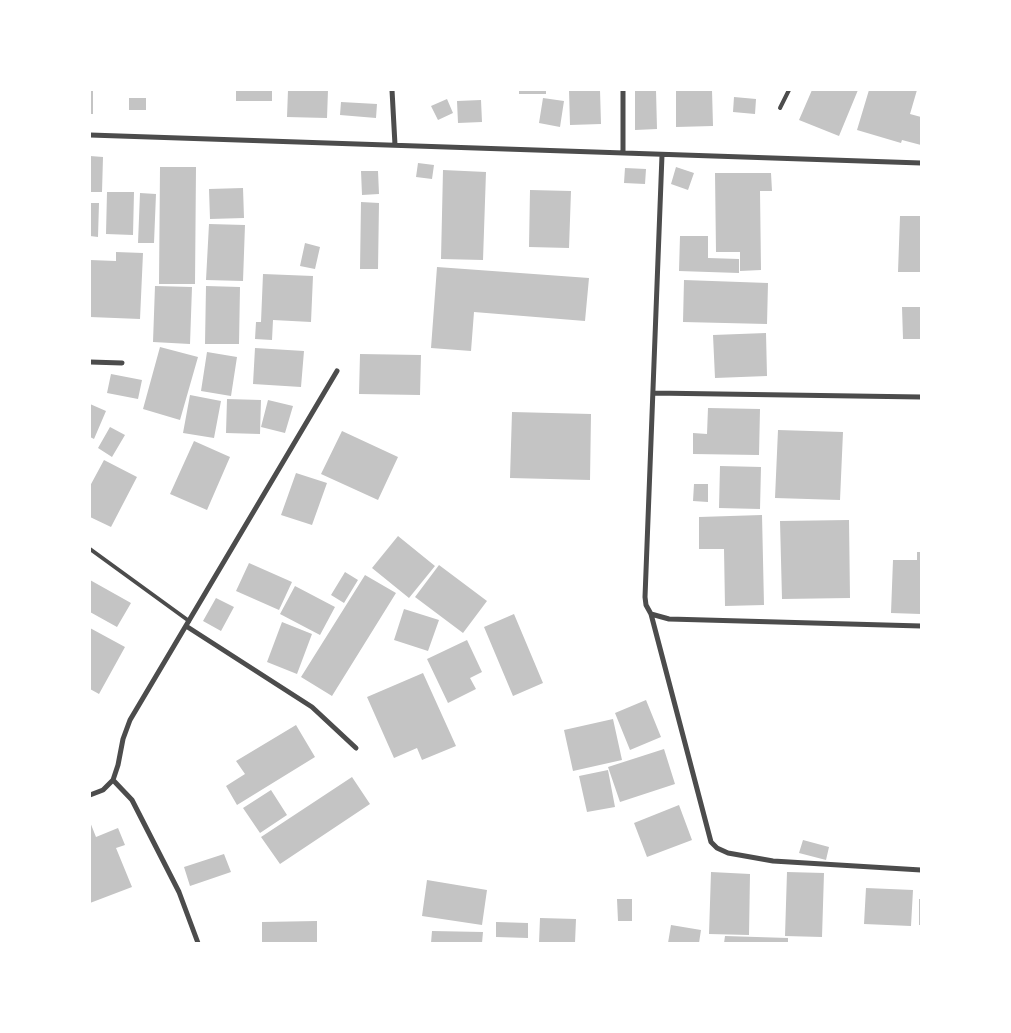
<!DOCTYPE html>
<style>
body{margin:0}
#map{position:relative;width:1011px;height:1033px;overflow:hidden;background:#fff;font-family:"Varela Round",sans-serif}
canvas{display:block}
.frame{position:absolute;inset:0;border:91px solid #fff;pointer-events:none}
</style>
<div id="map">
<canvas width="1011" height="1033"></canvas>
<div class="frame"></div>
</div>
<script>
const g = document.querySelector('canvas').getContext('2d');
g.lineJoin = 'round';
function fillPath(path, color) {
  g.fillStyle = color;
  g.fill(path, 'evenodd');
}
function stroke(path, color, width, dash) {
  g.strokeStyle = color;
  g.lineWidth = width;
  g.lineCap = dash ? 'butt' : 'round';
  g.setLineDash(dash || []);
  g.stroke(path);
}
fillPath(new Path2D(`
 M90 90H93V114H90Z
 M236 90H272V101H236Z
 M288 90H328L327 118 287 117Z
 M519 90H546V94H519Z
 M569 90H600L601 124 570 125Z
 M635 90H656L657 129 635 130Z
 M676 90H712L713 126 676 127Z
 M812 90H858L839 136 799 120Z
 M869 90H917L910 114 921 117V145L902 140 901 143 857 130Z
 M734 97 756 99 755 114 733 112Z
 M129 98H146V110H129Z
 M543 98 564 101 560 127 539 123Z
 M447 99 453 113 438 120 431 106Z
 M481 100 482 122 458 123 457 101Z
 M341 102 377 104 376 118 340 115Z
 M90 156 103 157 102 192H90Z
 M418 163 434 165 432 179 416 177Z
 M160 167H196L195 284H159Z
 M676 167 694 173 688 190 671 184Z
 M625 168 646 169 645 184 624 183Z
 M443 170 486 172 483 260 441 259Z
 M361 171H378L379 194 362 195Z
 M715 173H771L772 191H760L761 270 740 271V252H716Z
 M243 188 244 218 210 219 209 189Z
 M530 190 571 191 569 248 529 247Z
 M107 192H134L133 235 106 234Z
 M140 193 156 194 154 243H138Z
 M361 202 379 203 378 269H360Z
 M90 203H99L98 237 90 236Z
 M900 216H921V272H898Z
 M209 224 245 225 243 281 206 280Z
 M680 236H708V258L739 259V273L679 271Z
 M305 243 320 247 315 269 300 266Z
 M116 252 143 253 140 319 90 317V260L116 261Z
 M437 267 589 278 585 321 474 312 471 351 431 348Z
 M263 274 313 276 311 322 273 320 272 340 255 339 256 322H261Z
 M684 280 768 283 767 324 683 322Z
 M155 286 192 287 190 344 153 342Z
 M206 286 240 287 239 344H205Z
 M902 307H921V339H903Z
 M766 333 767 376 715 378 713 335Z
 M160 347 198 357 180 420 143 409Z
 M255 348 304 351 301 387 253 384Z
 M207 352 237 357 231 396 201 391Z
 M360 354 421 355 420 395 359 394Z
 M111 374 142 380 138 399 107 393Z
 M190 395 221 401 214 438 183 433Z
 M227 399 261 400 260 434 226 433Z
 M268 400 293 406 285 433 261 427Z
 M90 404 106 411 94 439 90 437Z
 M708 408 760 409 759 455 693 454V433L707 434Z
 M512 412 591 414 590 480 510 478Z
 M110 427 125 435 112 457 98 448Z
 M778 430 843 432 840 500 775 498Z
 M342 431 398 457 378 500 321 474Z
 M194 441 230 457 207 510 170 494Z
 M104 460 137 477 111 527 90 517V486Z
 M720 466 761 467 760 509 719 508Z
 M296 473 327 483 312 525 281 515Z
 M694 484H708V502L693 501Z
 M762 515 764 605 725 606 724 549H699V517Z
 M849 520 850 598 782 599 780 521Z
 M398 536 435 566 409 598 372 568Z
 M917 552H921V614L891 613 893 560H917Z
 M249 563 292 582 279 610 236 591Z
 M439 565 487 601 463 633 415 597Z
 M345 572 358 580 344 603 331 595Z
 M365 575 396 593 332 696 301 677Z
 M90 580 131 603 117 627 90 612Z
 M295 586 335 607 320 635 280 614Z
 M216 598 234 607 221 631 203 621Z
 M404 609 439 620 428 651 394 640Z
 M514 614 543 683 513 696 484 627Z
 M282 622 312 634 297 674 267 662Z
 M90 628 125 647 99 694 90 689Z
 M467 640 482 672 470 678 476 689 448 703 427 659Z
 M423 673 456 746 422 760 417 748 394 758 367 697Z
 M646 700 661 737 630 750 615 713Z
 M613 719 622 760 573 771 564 730Z
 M296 725 315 757 237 805 226 786 245 774 236 761Z
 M664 749 675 784 620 802 608 767Z
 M608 770 615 807 587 812 579 776Z
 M352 777 370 804 280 864 261 837Z
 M271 790 287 815 260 833 243 808Z
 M679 805 692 840 647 857 634 823Z
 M90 822 96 837 118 828 125 845 116 848 132 887 90 903Z
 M803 840 829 847 826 860 799 853Z
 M224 854 231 872 190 886 184 867Z
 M711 872 750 874 749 935 709 934Z
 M787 872 824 873 822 937 785 936Z
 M427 880 487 890 482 925 422 916Z
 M866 888 913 890 911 926 864 924Z
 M617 899H632V921H618Z
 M919 899H921V925H919Z
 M540 918 576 919 575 943H539Z
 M317 921V943H262V922Z
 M496 922 528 923V938L496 937Z
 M671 925 701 930 699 943H668Z
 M432 931 483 932 482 943H431Z
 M725 936 788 938V943H724Z`), '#c4c4c4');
stroke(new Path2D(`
 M780 108 789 90
 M90 549 189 621`), '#4c4c4c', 4);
stroke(new Path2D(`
 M392 90 395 145
 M90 135 921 163
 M623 153V90
 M662 155 645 597 646 605 651 614 669 619 921 626
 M90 362 122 363
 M653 393 921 397
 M651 614 711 842 717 848 728 853 773 861 921 870
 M186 626 312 707 356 748
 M113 780 132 800 179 892 198 943
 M90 795 103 790 113 780 118 765 123 739 130 720 337 371`), '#4c4c4c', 5);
</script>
